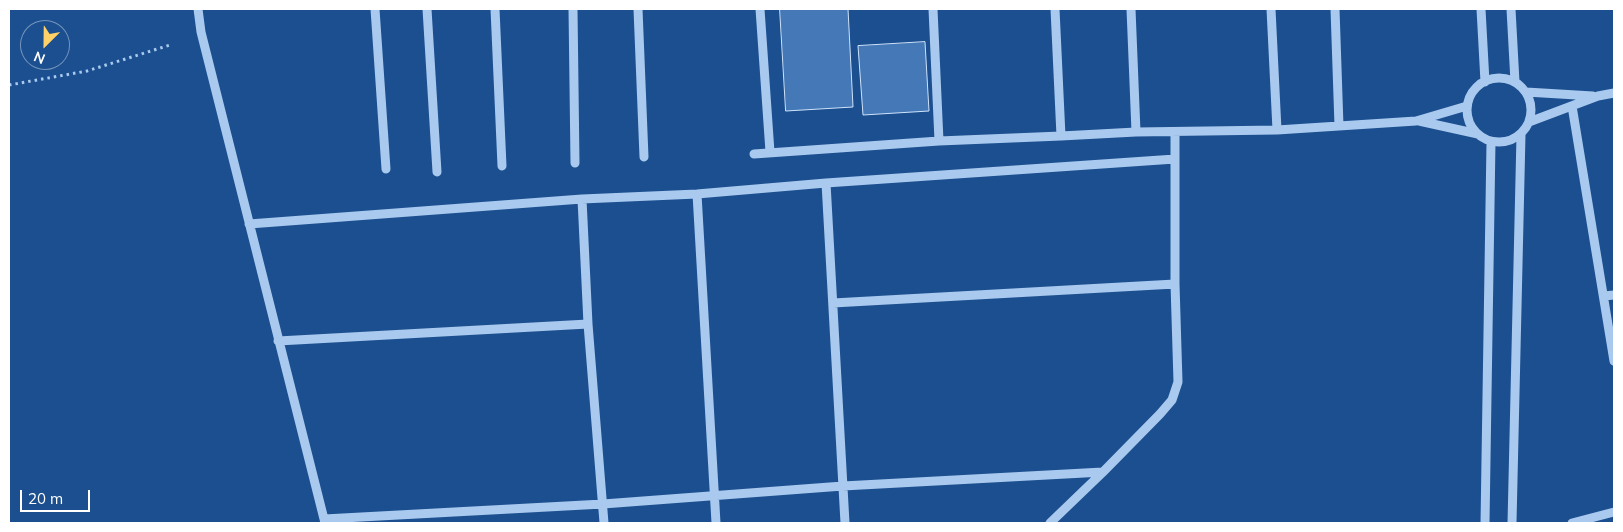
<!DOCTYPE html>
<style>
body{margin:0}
#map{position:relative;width:1623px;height:532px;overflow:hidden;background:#1b4f8f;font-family:Mulish,sans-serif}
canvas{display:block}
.frame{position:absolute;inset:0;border:10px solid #fff;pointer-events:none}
.north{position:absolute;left:20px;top:20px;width:50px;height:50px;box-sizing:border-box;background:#1b4f8f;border:1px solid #7695bc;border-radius:50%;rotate:203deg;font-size:14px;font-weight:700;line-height:20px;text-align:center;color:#fff}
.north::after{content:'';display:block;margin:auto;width:18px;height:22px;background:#ffd166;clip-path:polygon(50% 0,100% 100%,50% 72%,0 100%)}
.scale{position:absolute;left:20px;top:490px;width:70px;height:22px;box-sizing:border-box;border:2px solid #fff;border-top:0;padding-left:6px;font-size:15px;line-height:18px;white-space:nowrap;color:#fff;-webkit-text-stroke:4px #1b4f8f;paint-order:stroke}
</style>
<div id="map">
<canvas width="1623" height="532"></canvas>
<div class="frame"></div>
<div class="north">N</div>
<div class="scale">20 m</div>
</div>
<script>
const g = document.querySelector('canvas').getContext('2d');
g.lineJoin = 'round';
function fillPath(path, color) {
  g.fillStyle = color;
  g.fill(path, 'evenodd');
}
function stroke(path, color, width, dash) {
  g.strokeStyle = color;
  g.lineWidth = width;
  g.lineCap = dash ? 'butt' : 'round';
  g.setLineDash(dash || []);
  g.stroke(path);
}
const building = new Path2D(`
 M780 9H848L853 107 786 111Z
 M925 42 929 111 863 115 858 46Z`);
fillPath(building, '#4478b7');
stroke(building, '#cfe3fa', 1);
stroke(new Path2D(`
 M9 85 87 71 170 45`), '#a9c9ee', 3, [2.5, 4]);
stroke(new Path2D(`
 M198 9 201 32 325 523
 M375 9 386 169
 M427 9 437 172
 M495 9 502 166
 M573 9 575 163
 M638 9 644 157
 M760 9 770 152
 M933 9 939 141
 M1055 9 1061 136
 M1131 9 1136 132
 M1271 9 1277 130
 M1335 9 1339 126
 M1481 9 1485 82
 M1511 9 1515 82
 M1467 110a32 32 0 1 1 64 0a32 32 0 1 1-64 0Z
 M1526 92 1593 96
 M1572 106 1614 361
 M1419 121 1478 134
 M1529 122 1598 96 1614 93
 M754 154 939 141 1061 136 1136 132 1277 130 1416 121 1467 106
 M826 183 845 523
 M697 194 716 523
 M582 199 588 324 604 523
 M249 224 582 199 697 194 826 183 1175 159
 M1604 296 1614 295
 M833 303 1175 284
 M278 341 588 324
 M324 519 603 504 843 486 1103 472
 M1050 523 1103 472 1160 414 1172 400 1178 382 1175 284V132
 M1485 523 1491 142
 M1512 523 1521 135
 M1572 523 1614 512`), '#a9c9ee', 9);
</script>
